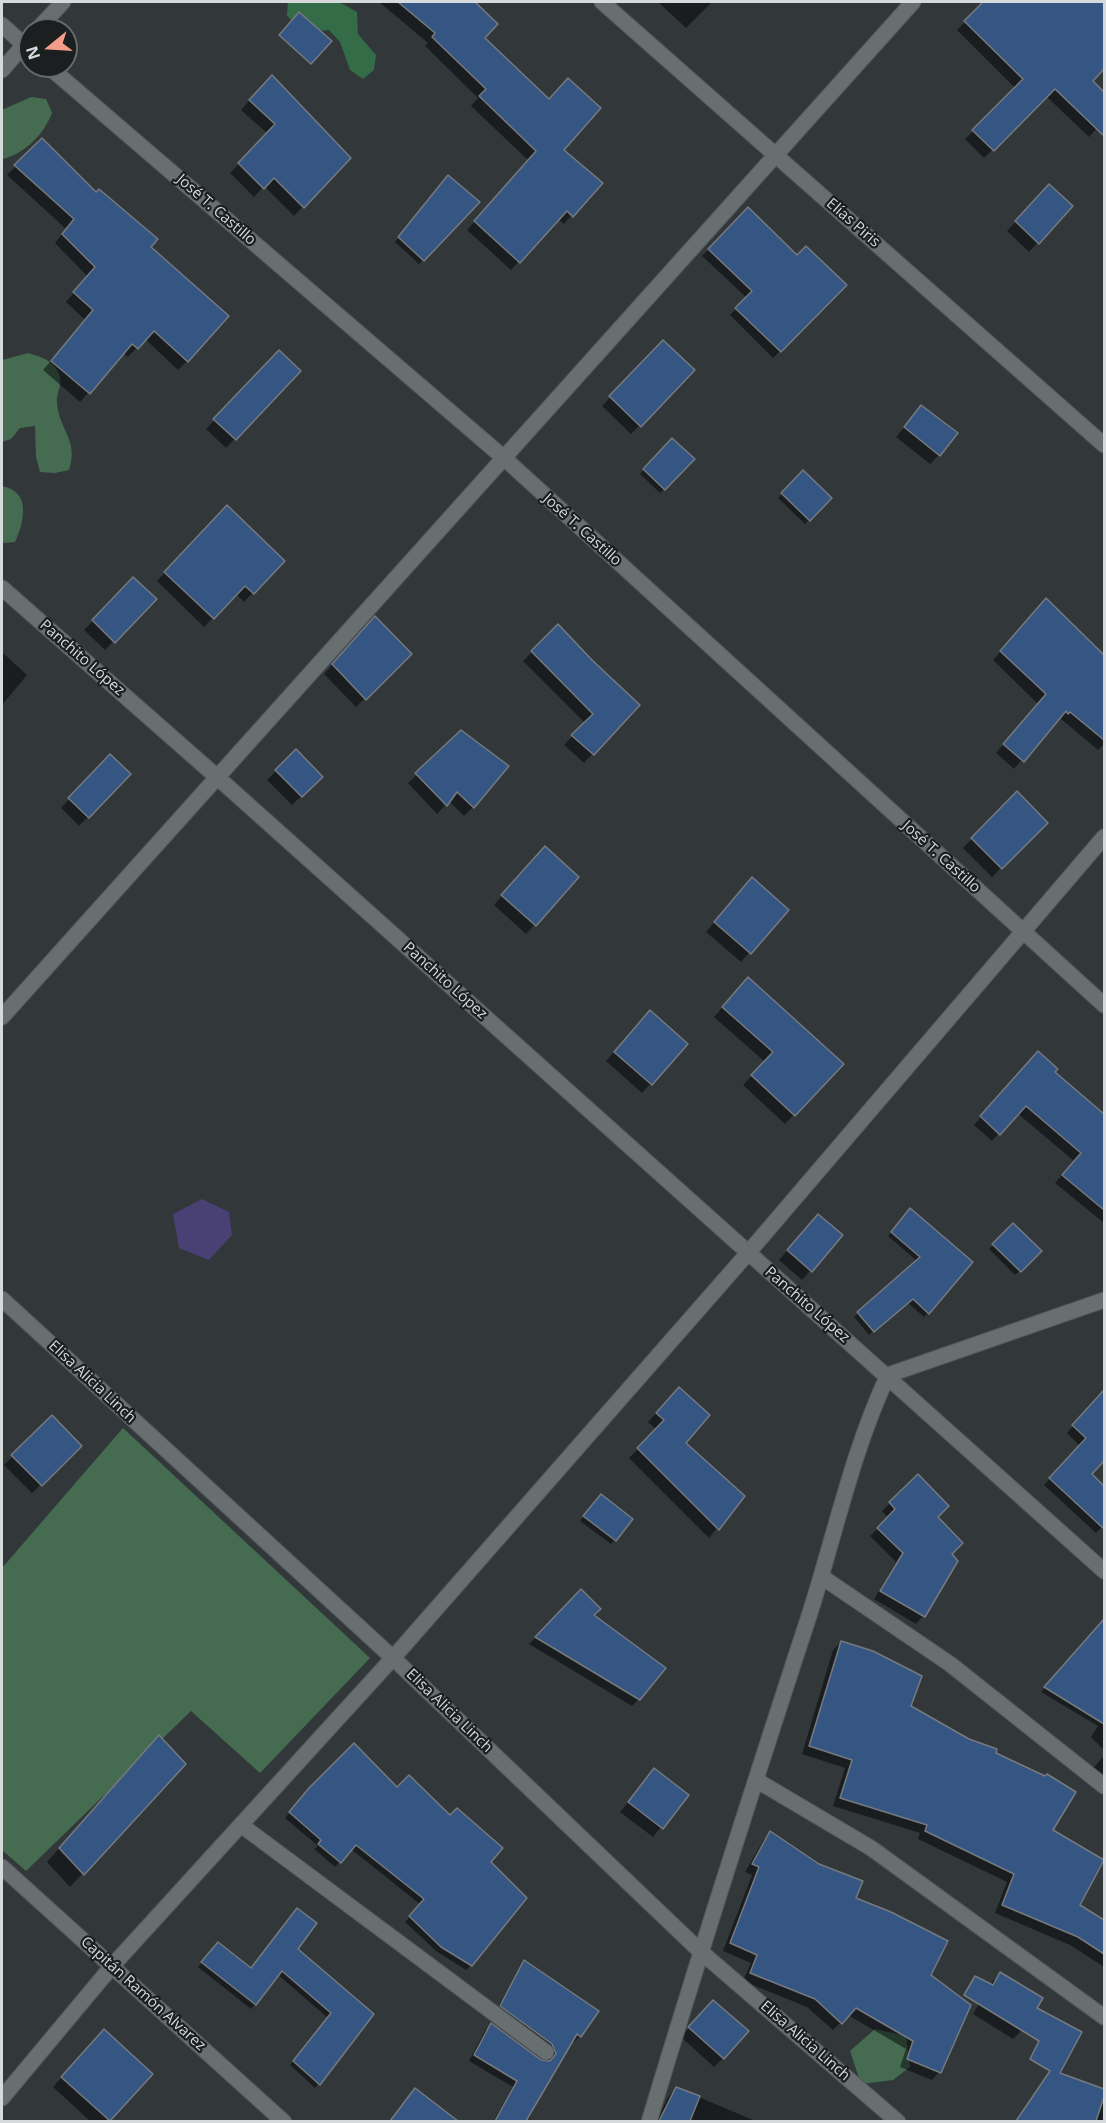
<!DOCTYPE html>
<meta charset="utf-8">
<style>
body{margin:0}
#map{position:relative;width:1106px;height:2123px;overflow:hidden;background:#32383a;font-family:"Open Sans",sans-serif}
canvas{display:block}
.frame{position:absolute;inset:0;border:3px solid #d6dadb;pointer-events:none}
.north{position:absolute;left:18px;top:18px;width:60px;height:60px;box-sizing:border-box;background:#1c1f20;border:2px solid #666a6b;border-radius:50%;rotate:252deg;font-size:16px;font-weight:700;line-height:24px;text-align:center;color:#d6dadb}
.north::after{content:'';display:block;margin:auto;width:21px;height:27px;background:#f49e8a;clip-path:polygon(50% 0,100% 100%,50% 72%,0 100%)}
</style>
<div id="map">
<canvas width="1106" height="2123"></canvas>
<div class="frame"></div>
<div class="north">N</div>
</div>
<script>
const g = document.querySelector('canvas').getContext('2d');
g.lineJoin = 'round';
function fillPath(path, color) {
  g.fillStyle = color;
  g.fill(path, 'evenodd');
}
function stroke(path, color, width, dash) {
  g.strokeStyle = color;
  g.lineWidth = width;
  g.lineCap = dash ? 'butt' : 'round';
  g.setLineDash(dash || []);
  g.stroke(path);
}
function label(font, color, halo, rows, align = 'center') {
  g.font = font + ' "Open Sans",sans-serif';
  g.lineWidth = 4.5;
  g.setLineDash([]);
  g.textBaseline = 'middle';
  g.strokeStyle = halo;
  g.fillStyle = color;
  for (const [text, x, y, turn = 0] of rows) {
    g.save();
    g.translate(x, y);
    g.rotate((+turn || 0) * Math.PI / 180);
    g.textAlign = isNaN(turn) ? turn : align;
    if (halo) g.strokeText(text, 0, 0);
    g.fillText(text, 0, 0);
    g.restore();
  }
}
fillPath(new Path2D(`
 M31 97 46 99 52 113C44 134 25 154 2 159V110Z
 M28 353C40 357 52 359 58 372 64 385 56 391 57 403 59 430 79 440 69 470L55 473 40 472 36 457 35 426 20 428 11 439 2 442V360Z
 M2 486C32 492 24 522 15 542L2 543Z
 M123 1428 370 1658 260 1773 191 1711 26 1871 2 1850V1568Z
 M875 2029 906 2036 910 2067 893 2080 861 2084 850 2051Z`), '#456c51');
fillPath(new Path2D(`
 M288 2H339L357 12 358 34 376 55 374 70 363 79 350 70 340 42 329 30C311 32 301 29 287 16Z`), '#346c47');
fillPath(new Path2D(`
 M202 1199 229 1212 232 1235 209 1260 179 1248 173 1214Z`), '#494073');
fillPath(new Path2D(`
 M379 2H473L496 24 483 38 562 150 572 215 564 224 558 219 511 270 467 230 528 160 471 106 478 98 425 46 428 43Z
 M658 2H712L686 28Z
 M985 2H1000L1003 5 1006 2H1104V67L1091 81 1104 94V121L1089 137 1046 96 984 158 965 139 1016 89 957 30Z
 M263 85 349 158 294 216 264 186 254 197 230 173 268 134 241 110Z
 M42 140 149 247 187 361 178 370 145 339 128 357 123 353 80 402 43 370 85 320 66 302 87 276 55 243 66 229 7 175Z
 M444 181 478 202 419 264 395 242Z
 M1040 195 1071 206 1029 252 1007 231Z
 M748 209 797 257 845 286 773 358 730 315 747 298 702 256Z
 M663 342 693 370 631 434 602 406Z
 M279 352 299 371 226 448 206 429Z
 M921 407 939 455 930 464 896 437Z
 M672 440 693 459 660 493 640 474Z
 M803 472 830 498 805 524 778 498Z
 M227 507 283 561 244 602 236 594 204 627 157 581Z
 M133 579 155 599 105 650 84 630Z
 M1046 600 1104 657V744L1098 750 1061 719H1057L1014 769 996 753 1038 704 993 660Z
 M558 626 591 661 638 705 584 763 564 745 585 723 523 661Z
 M366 627 410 654 356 707 324 674Z
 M2 652 27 675 2 705Z
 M461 732 473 807 464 816 449 801 437 814 408 783Z
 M296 751 321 777 292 805 267 780Z
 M110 756 129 774 79 826 61 808Z
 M1017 793 1046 823 992 877 963 848Z
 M536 857 577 877 526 934 494 905Z
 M743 888 786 910 741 962 706 932Z
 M739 988 842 1064 785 1124 743 1085 765 1062 714 1017Z
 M641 1021 686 1044 642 1093 606 1061Z
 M1030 1060 1053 1073 1104 1116V1223L1055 1183 1074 1161 1017 1113 992 1141 974 1125Z
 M906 1214 971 1262 924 1317 908 1303 869 1335 854 1317 917 1261 888 1236Z
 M809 1225 841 1236 802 1280 779 1260Z
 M1013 1225 1040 1251 1015 1275 989 1249Z
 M1104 1391V1459L1090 1475 1104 1488V1525L1096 1533 1044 1485 1080 1446 1067 1433Z
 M670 1398 683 1443 743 1496 709 1538 629 1458 657 1430 648 1422Z
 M52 1417 80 1446 32 1493 4 1465Z
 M918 1476 950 1554 923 1616 916 1624 874 1599 896 1562 870 1536 889 1518 882 1511Z
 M597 1500 615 1540 611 1544 580 1521Z
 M581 1592 639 1699 632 1706 529 1644Z
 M841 1642 909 1707 994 1753 1050 1831 1104 1862 1078 1905 1104 1922V1967L1070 1945 995 1913 1007 1882 918 1839 920 1833 833 1806 845 1768 802 1754 833 1650Z
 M1081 1647 1104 1669V1750L1091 1737 1098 1726 1041 1692Z
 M146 1750 184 1764 70 1887 47 1862Z
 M1104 1756V1778L1093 1768Z
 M654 1770 687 1795 653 1837 620 1812Z
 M397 1789 489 1862 471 1965 466 1970 436 1951 405 1922 421 1905 351 1849 335 1867 314 1849 318 1846 285 1818 304 1795Z
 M770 1833 854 1899 929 1976 939 2072 932 2080 900 2067 906 2049 848 2015 833 2030 807 2007 743 1981 751 1963 723 1951 752 1875 745 1872 763 1841Z
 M214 1948 250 1969 296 1949 372 2014 315 2088 290 2065 328 2018 277 1974 251 2009 198 1967Z
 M524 1962 580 2036 574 2042 572 2040 527 2122H493L513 2087 469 2061 485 2031 491 2025 540 2061 551 2059 547 2050 495 2012Z
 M1000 1974 1022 2030 1013 2039 973 2014 991 1983Z
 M704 2011 723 2058 714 2067 681 2037Z
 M95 2040 151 2074 108 2122H91L53 2087Z
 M1058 2074 1104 2090V2122H1039L1052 2081Z
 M677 2088 758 2122H656L668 2097Z
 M415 2090 456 2122H390Z`), '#0007');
const building = new Path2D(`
 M398 2H475L498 24 485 38 549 99 568 78 601 108 564 150 603 183 573 217 567 211 520 263 474 221 536 151 479 96 486 89 432 37 435 33Z
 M983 2H1104V69L1093 81 1104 92V136L1055 89 994 151 972 130 1023 79 964 21Z
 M299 12 332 41 311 64 279 35Z
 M272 75 351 158 304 208 274 178 264 189 238 163 275 124 249 100Z
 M42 138 96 192 99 189 158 239 151 247 229 316 188 362 154 331 138 349 132 344 90 394 51 361 93 310 73 292 95 267 62 234 74 219 14 165Z
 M448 175 480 202 424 261 398 237Z
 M1049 184 1073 206 1039 244 1015 221Z
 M748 207 797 255 806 246 847 285 781 352 735 308 752 291 708 249Z
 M663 340 695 370 641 427 609 396Z
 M279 350 301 371 236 440 213 419Z
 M921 405 958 433 940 456 904 427Z
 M672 438 695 459 665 490 643 469Z
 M803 470 832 498 810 521 781 493Z
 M227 505 285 561 254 594 245 586 214 619 164 572Z
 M133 577 157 599 115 643 92 620Z
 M1046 598 1104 655V740L1070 712 1068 714 1066 711 1024 762 1003 744 1046 694 1000 651Z
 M375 616 412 654 366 700 332 664Z
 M558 624 592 660 640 705 594 755 571 735 593 714 531 651Z
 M461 730 509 766 474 808 457 792 447 806 415 773Z
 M296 749 323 777 302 797 275 770Z
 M110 754 131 774 89 818 68 798Z
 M1017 791 1048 823 1002 869 971 838Z
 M545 846 579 877 536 926 501 895Z
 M752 877 789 910 751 954 714 922Z
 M748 977 844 1064 795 1116 751 1075 773 1052 722 1007Z
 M650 1010 688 1044 652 1085 614 1052Z
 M1038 1051 1058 1069 1055 1072 1104 1114V1210L1062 1175 1081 1153 1026 1106 1000 1135 980 1116Z
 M910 1208 973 1262 929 1314 913 1299 874 1332 857 1312 920 1257 891 1232Z
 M818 1214 843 1235 812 1272 787 1250Z
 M1013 1223 1042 1251 1021 1272 992 1244Z
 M679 1387 710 1415 686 1443 745 1496 719 1530 637 1448 664 1420 656 1413Z
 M1104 1390V1461L1092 1474 1104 1486V1529L1049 1478 1086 1438 1072 1425Z
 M52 1415 82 1446 42 1486 11 1455Z
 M918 1474 949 1506 938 1517 963 1543 952 1554 958 1561 925 1617 880 1591 903 1553 877 1528 895 1509 889 1502Z
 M601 1494 633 1519 616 1541 583 1516Z
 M581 1589 601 1609 594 1615 666 1668 640 1700 535 1637Z
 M1104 1619V1724L1044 1687Z
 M841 1641 873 1651 922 1676 911 1706 969 1739 997 1749 996 1753 1045 1776 1047 1774 1076 1792 1053 1830 1104 1860 1080 1905 1104 1920V1954L1078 1937 1002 1905 1014 1874 925 1831 927 1825 840 1798 852 1760 809 1746Z
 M159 1735 186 1764 84 1875 59 1848Z
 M354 1743 397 1787 409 1775 450 1815 457 1808 503 1848 491 1862 527 1898 472 1966 441 1947 409 1916 424 1899 356 1845 341 1863 318 1844 321 1840 289 1812 309 1788Z
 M654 1768 689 1795 663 1829 628 1802Z
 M770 1831 819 1864 863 1881 856 1898 891 1912 948 1941 931 1975 971 2005 941 2073 907 2059 913 2041 856 2008 842 2024 815 1999 750 1973 757 1955 730 1943 759 1867 752 1864Z
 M297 1908 317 1923 298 1949 374 2014 320 2085 293 2061 331 2013 282 1971 256 2005 201 1962 218 1942 251 1968Z
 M524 1960 599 2011 581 2037 577 2034 526 2121H495L517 2081 474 2055 491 2023 541 2060 550 2061 556 2054 552 2044 500 2006Z
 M1000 1972 1043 1998 1037 2008 1082 2032 1060 2073 1104 2089V2097L1096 2121H1016L1050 2071 1030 2059 1039 2041 964 1995 975 1976 993 1985Z
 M713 2000 749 2031 724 2059 688 2027Z
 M104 2029 153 2074 110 2121 61 2077Z
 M676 2087 700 2096 690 2121H659Z
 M415 2088 458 2121H390Z`);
fillPath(building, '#355683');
stroke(building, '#767a7f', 1.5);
const lane = new Path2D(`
 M241 1825 546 2052`);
const street = new Path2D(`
 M602 2 1104 445
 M2 25 30 50
 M37 30 63 2
 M48 66 504 458 1104 1005
 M2 70 30 38
 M2 588 217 777 1104 1571
 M2 1017 913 2
 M2 1299 393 1658 700 1951 898 2122
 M822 1577 950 1664 1104 1786
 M756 1780 871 1848 1104 2017
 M2 1867 284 2122
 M2 2098 113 1965 393 1658 748 1253 1104 837
 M649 2122C700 1952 754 1784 809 1616 835 1535 852 1452 888 1375L1104 1300`);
stroke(lane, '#525759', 17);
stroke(street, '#525759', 17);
stroke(lane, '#686f71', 15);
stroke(street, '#686f71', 15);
label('15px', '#d6dadb', '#1c1f20', [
 ["José T. Castillo",216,210,41],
 ["Elías Piris",853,223,41],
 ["José T. Castillo",582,530,42],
 ["Panchito López",82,658,41],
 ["José T. Castillo",941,857,42],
 ["Panchito López",445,981,42],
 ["Panchito López",807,1305,41],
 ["Elisa Alicia Linch",92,1382,43],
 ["Elisa Alicia Linch",449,1711,44],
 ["Capitán Ramón Alvarez",143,1994,42],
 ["Elisa Alicia Linch",805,2041,41]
]);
</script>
